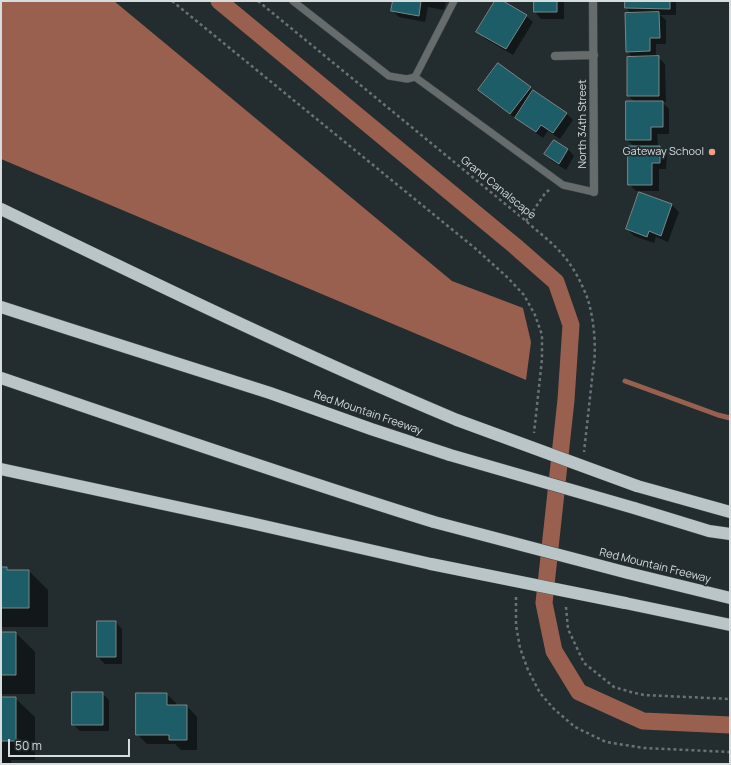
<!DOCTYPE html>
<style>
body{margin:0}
#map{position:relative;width:731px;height:765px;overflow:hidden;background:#232d2f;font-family:Manrope,sans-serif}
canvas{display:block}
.frame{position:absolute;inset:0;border:2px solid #d7ddde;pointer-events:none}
.scale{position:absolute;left:8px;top:739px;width:122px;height:18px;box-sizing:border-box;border:2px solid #d7ddde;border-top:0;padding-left:5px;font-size:12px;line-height:14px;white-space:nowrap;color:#d7ddde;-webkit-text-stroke:3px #232d2f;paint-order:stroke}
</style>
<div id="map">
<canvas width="731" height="765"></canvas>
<div class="frame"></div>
<div class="scale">50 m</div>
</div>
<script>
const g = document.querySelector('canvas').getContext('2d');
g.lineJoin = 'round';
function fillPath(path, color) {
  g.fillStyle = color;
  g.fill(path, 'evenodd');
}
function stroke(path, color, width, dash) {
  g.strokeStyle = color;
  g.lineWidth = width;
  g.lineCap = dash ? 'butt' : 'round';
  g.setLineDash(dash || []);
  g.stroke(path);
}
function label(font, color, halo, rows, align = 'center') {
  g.font = font + ' Manrope,sans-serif';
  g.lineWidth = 3.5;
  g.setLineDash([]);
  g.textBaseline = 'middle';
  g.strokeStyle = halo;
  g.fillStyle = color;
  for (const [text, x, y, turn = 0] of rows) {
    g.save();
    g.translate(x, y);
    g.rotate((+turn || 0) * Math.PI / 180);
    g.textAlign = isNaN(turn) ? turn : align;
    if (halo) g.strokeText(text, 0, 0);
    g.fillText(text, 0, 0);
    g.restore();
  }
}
fillPath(new Path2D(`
 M1 1H114L452 281 523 308 531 342 526 380 1 159Z`), '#9a604f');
fillPath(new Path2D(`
 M394 1H446L444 10 428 7 425 22 399 17 393 11Z
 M496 1H501L526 16 533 22 513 55 484 38 478 31Z
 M535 1H564V19H541L535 12Z
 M626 1H676V15H660L666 20V44H656V58L658 57 665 64 666 102H662L669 109V134H657L658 147H660L667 154 666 169H659V191H636L629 184 635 147 627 140 635 102 628 96 633 58 627 51 632 14 626 8Z
 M530 88 535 92 566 113 573 120 560 139 548 131 543 138 486 97 479 90Z
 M568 149 574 156 566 170 552 161 545 154Z
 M640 194 672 205 679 212 668 242 656 237 654 243 634 236 627 229Z
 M1 568H7L10 571H29L48 590V627H1Z
 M116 622 122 629V664H105L98 657Z
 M1 633H16L35 652V694H1Z
 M102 693 109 700V731H80L73 724Z
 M167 694 177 704V706H187L197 717V750H181L175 744H147L137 734Z
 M1 698H15L35 717V760H11V763H1Z`), '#0007');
stroke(new Path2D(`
 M625 381 718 415 730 418`), '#9a604f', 5);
stroke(new Path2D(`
 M219 1 515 246 556 282 571 325 566 400 544 603 554 651 579 692 643 721 730 725`), '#9a604f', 17);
const building = new Path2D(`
 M393 1H421L419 16 391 11Z
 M495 1H503L527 15 506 49 476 32Z
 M534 1H557V12H534Z
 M625 1H670V9L625 8Z
 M659 12 660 38H650V51L626 52 625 13Z
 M659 56V96H627V57Z
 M498 63 531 87 510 114 478 90Z
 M533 90 567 113 553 133 541 125 536 132 515 118Z
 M626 101H663V127H651V140H626Z
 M554 140 568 149 559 164 544 154Z
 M628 146H660V163H652V185H628Z
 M639 192 672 204 661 236 649 231 647 237 626 229Z
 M1 567H7V570H29V608H1Z
 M97 621H116V657H97Z
 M1 632H16V675H1Z
 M72 692H103V725H72Z
 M136 693H167V705H187V740H169V735H136Z
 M1 697H16V741H1Z`);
fillPath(building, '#1d5d67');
stroke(building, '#7b8688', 1);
const lane = new Path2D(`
 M293 1 389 76 407 79 415 77 563 185 594 192
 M415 77 454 1`);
const street = new Path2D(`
 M593 1 594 192
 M555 56 594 55`);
const highway = new Path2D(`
 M1 209C151 282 302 355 457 420
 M1 307 69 329 270 393 371 429 450 455
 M1 378C145 427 289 477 434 522
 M1 469 251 523 431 564
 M637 486 730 512
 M634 508 709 531 730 534
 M628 573 730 598
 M625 603 730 625`);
stroke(lane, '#40494b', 8);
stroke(street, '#40494b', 9);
stroke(highway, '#40494b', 13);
stroke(new Path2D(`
 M172 1 476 249 507 277 524 295 535 315 542 335V359L534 433
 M258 1 526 221C538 232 552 242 562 254 573 266 581 282 587 297 594 317 597 350 593 370L584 452
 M526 221 546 192 551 189
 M516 597V625L520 648 528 670 540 693 554 709 575 727 606 742 644 748 730 752
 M566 607 568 629 584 663 614 687 631 692 644 695 730 699`), '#6a7274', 2.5, [3, 3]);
stroke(lane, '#666b6c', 7);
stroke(street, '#666b6c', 8);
stroke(highway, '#b9c5c7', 12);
const highwayBridge = new Path2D(`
 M457 420 637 486
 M450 455 634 508
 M434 522 628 573
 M431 564 625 603`);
stroke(highwayBridge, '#40494b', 13, []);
stroke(highwayBridge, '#b9c5c7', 12);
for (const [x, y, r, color] of [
 [712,152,4,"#f39f86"]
]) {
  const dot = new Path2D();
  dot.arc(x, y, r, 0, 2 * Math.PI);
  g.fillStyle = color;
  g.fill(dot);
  stroke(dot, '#232d2f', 1.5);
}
label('11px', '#d7ddde', '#232d2f', [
 ["North 34th Street",583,124,-90],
 ["Grand Canalscape",498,188,39],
 ["Red Mountain Freeway",368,413,19],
 ["Red Mountain Freeway",655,566,14]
]);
label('11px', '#d7ddde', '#232d2f', [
 ["Gateway School",704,152]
], 'right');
</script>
